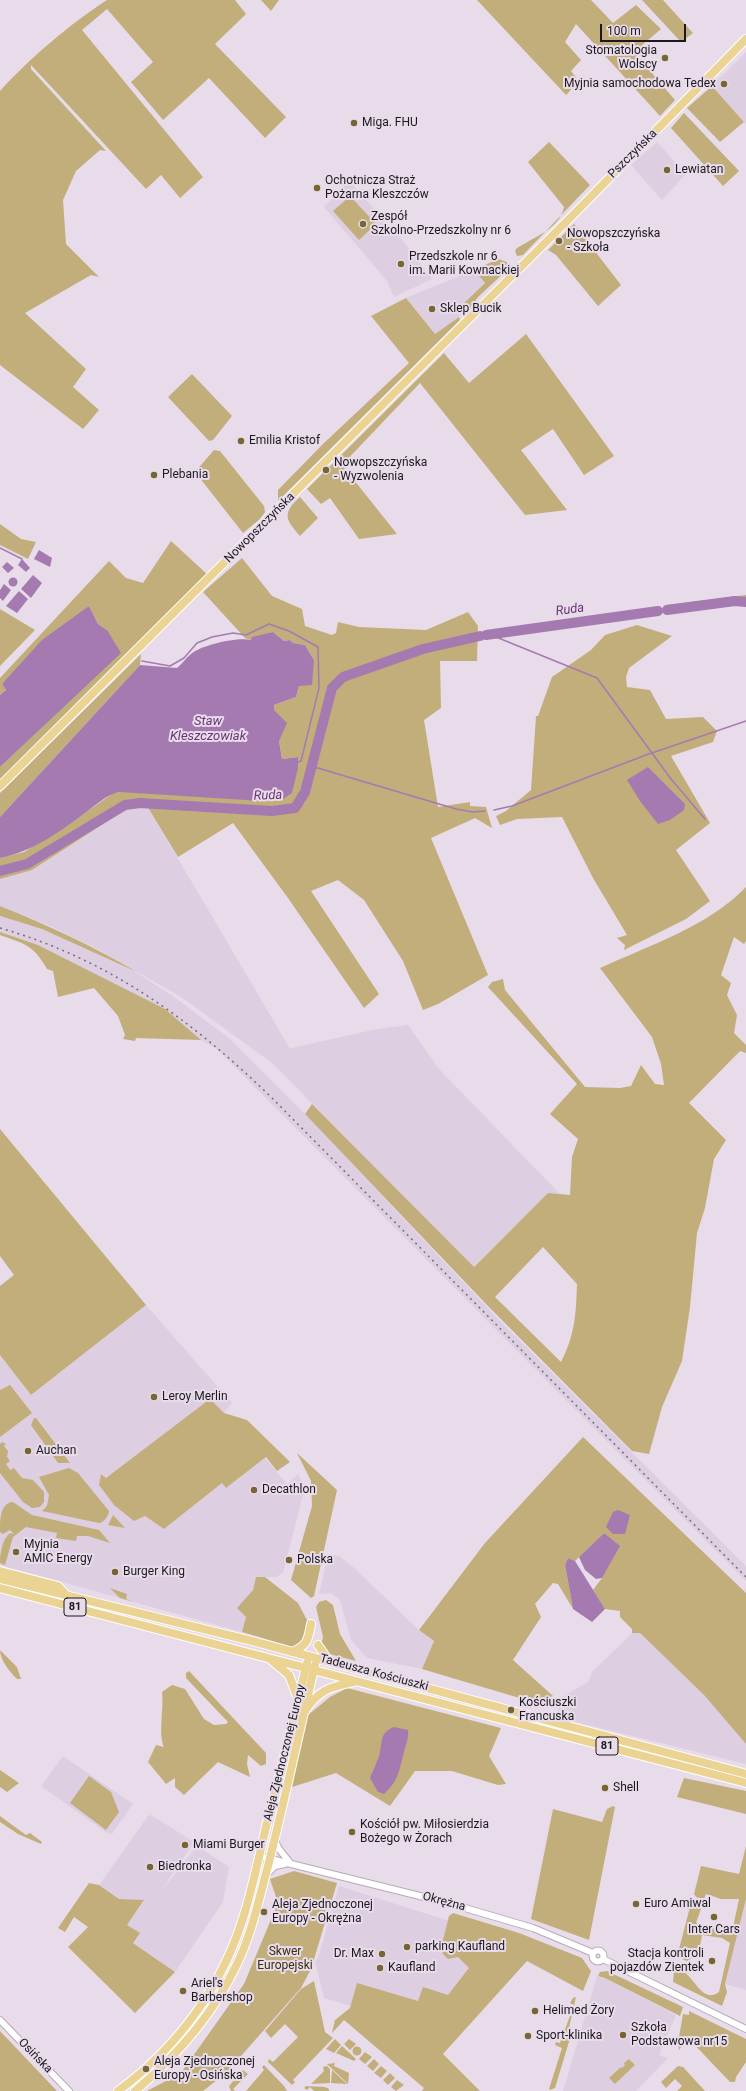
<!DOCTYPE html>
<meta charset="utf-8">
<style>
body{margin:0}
#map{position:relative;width:746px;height:2091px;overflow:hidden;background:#e8dcea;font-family:Roboto,sans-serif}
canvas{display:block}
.scale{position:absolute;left:600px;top:24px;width:86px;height:18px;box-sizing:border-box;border:2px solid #1c181d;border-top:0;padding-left:5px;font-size:12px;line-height:14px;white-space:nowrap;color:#1c181d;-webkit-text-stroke:3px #e8dcea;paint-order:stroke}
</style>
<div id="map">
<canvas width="746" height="2091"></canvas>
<div class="scale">100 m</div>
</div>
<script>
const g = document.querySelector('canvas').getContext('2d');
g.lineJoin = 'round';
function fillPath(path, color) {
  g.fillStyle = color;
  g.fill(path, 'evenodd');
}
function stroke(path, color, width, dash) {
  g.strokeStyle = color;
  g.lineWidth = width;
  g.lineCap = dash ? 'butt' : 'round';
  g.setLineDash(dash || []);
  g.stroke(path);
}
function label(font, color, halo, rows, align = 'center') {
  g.font = font + ' Roboto,sans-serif';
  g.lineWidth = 4;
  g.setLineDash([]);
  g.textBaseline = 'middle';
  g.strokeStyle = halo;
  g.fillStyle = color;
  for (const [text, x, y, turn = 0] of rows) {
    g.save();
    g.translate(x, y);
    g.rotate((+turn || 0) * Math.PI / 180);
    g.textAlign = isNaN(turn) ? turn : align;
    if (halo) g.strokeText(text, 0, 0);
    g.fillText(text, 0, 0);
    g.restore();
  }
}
fillPath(new Path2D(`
 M746 52V124L712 86Z
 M657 142 686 174 662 200 631 165Z
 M349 181 404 242 432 279 394 297 387 281 324 207Z
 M474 270 485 283 460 307 459 317 435 334 406 298Z
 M147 806 289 1047 287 1049 377 1029 408 1025 439 1069 560 1194 548 1193 473 1267 272 1063 181 997 99 950 50 926 0 906V879L32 870 128 808Z
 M0 916 42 929 131 969 173 996 230 1039 305 1114 500 1321 746 1566V1581L218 1050 201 1040 165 1009 38 945 0 932Z
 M146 1305 232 1403 224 1413 105 1478 102 1474 99 1485 114 1505 145 1516 164 1529 222 1483 226 1488 265 1458 287 1484 298 1474 303 1484V1495L283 1573 276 1577H256L242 1632 0 1565V1355L31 1395Z
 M328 1554 339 1556 353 1567 419 1630 434 1641 422 1669 367 1658 351 1640 340 1600 331 1593 319 1594Z
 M632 1633H640L704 1695 746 1744V1764L567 1720 558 1713 560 1698 588 1682 592 1672Z
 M63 1756 133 1804 112 1834 107 1833 41 1786Z
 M151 1815 194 1842 159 1894 197 1846 229 1867 223 1902 175 1972 133 1943 127 1925 144 1901 119 1899 99 1885 148 1816Z
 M339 1886 478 1930V1973L447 2008 351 2006 324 1998 315 1962 318 1958Z
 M746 1899V1990L725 1984Z
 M597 1976 605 1978 676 2015 659 2055 668 2058 636 2091H563Z`), '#decee2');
fillPath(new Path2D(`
 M107 0H235L246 14 215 44 286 117 265 138 209 78 163 120 131 82 153 62 107 9 82 30 203 177 180 198 161 175 146 189 31 65V69L106 151 100 150 76 171 63 200 66 244 99 277 91 275 25 313 86 369 73 387 99 410 83 429 0 365V91C30 58 70 24 107 0Z
 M261 0H279L271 11Z
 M477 0H591L613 23 636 5 661 29 634 52 675 100 660 116 576 24 565 42 581 60 571 71 579 81 566 95Z
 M642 0H663L693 33 681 42Z
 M712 86 744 122 720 142 687 108Z
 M684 113 739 171 723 186 671 128Z
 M549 142 590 185 523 255 517 256 515 251 516 249C533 237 559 230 564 207L528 162Z
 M350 196 376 224 359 240 333 211Z
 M574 224 621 285 598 306 556 255 548 250Z
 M498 259 507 262 506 271 478 297 465 315H463L459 309 460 307 485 283 474 270Z
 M406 298 435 334 459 317 460 320 278 501V490L323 444 409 363 371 316Z
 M526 334 614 456 584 475 553 429 521 450 567 510 525 515 420 383 342 465 397 534 359 539 330 498 321 504 307 489 444 353 469 383Z
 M192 374 232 416 213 440 209 441 168 397Z
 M214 450 220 451 264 506 265 512 260 519 243 533 195 472Z
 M300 497 318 518 300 536C285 519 282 513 300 497Z
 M0 524 21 539 36 542 28 559 0 545Z
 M171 541 208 575 0 781V767L45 724 107 630 98 624 89 606 2 684 6 690 0 695V678L109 561 126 578 143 583Z
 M242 558 272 596 302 609 305 626 332 635 336 633 338 622 359 627 426 630 468 612 478 626 477 661H440L441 708 424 720 438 807 470 802V806L486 807 492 828 475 818 431 838 488 975 438 1004 423 1010 403 961 364 900 338 880 311 891 379 994 364 1008 288 898 233 823 178 857 147 806 128 808 32 870 0 879V858L24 852 72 822 112 794 119 792H140L174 795 298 768V757L282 759 274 710V705L296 697 299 686 314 660 305 645 293 643 290 640 284 641 273 632 251 640 245 638 203 592Z
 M746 595V605H665Z
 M0 609 35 630 0 666Z
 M637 625 672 636 629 668 626 677 627 687 650 690 666 719 703 717 717 731 713 742 671 756 710 823 676 850 710 901 686 919 624 950 625 945 617 938 627 935 593 878 562 817 517 819 500 825 496 816 506 811 531 790 536 716H538L552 677 591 650 605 635Z
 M141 654 140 665 0 817V793Z
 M746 887V941L744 944 734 937 721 975 731 983 727 995 737 1015 734 1033 746 1045V1053L740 1051 689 1103 726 1140 714 1159 705 1208 697 1233 690 1307 682 1361 662 1407 649 1454 632 1451 487 1305 305 1114 312 1104 474 1267 548 1193 570 1195 572 1157 578 1139 550 1114 577 1084 488 987 492 982 503 979 505 990 585 1087 620 1088 631 1086 641 1065 655 1084 664 1085 661 1064 652 1037 600 968C648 946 709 926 746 887ZM543 1247 577 1284C576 1314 575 1335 561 1362L495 1297Z
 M0 906C48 925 93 946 137 972L42 929 0 916Z
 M0 932 38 945 165 1009 201 1040 136 1038 135 1041 123 1039 125 1035 118 1016 94 988 58 997 53 971 47 969C32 944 27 945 0 935Z
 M0 1129 146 1305 31 1395 0 1355V1286L14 1275 0 1256Z
 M10 1385 32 1413 0 1437V1390Z
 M210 1399 224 1413 247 1420 290 1462 277 1471 266 1457 226 1488 222 1483 164 1529 145 1516 134 1521 114 1505 99 1485 101 1474 106 1478Z
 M34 1418H36L70 1463H58L31 1425Z
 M583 1437 746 1593V1744L704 1695 640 1633H632V1629L620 1617V1611L605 1609 593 1590 602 1578 604 1533 575 1561 568 1558 565 1565 573 1609 558 1584 553 1583 535 1604 541 1617 513 1660 553 1696 533 1702 422 1669 434 1641 419 1630 485 1543Z
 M2 1442 6 1444 4 1446 8 1451 7 1457 10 1461 6 1464 10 1470 14 1468 22 1478 33 1480 44 1492V1502L40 1507 32 1508 23 1502 0 1473V1444Z
 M297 1453 337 1490 314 1596 311 1598 291 1580 312 1506 311 1481Z
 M69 1468 78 1473 109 1511C108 1517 105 1521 99 1523L42 1511 47 1506 49 1495 39 1477Z
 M13 1502 32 1515 99 1530 110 1543 88 1536H77L76 1541 56 1538 57 1533 26 1527 13 1537 5 1565 0 1563C0 1554 2 1539 10 1533L14 1534 10 1530 3 1534 0 1532C0 1522 0 1502 13 1502Z
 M113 1515 125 1528 108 1525Z
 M256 1577H265L298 1603 308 1622 305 1640 293 1647 242 1632 246 1617 237 1608 253 1590Z
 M110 1588 127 1594 126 1599 133 1602 120 1598Z
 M326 1600 333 1605 340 1634 356 1661 329 1654 321 1646 323 1637 316 1607 319 1602Z
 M0 1650 17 1667 21 1679H17C10 1672 0 1660 0 1650Z
 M189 1671 266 1753V1764L261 1766 248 1755 247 1764 250 1777 218 1762 184 1795 175 1787V1778L166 1784 148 1762 156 1745 164 1747C158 1735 164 1708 162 1692L172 1685 185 1689 204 1719 214 1725 226 1724 228 1722 186 1678V1673Z
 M347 1688 501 1728 489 1756 506 1784 498 1785 452 1771H415L390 1806 336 1773 289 1788 308 1715 330 1697Z
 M0 1770 19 1783 7 1792 0 1787Z
 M89 1776 111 1792 119 1812 106 1830 70 1803Z
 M684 1778 746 1791V1814L677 1797Z
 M613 1806 615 1807 589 1940 531 1919 553 1809 602 1822 607 1809Z
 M0 1816 26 1835 30 1833 42 1842 41 1844 18 1834 0 1822Z
 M746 1846V1899L725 1984 727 1992 722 2006 673 1982 674 1971 676 1969C693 1969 700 2006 719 1992L730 1943 722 1938 702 1935C700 1947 699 1955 687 1961L677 1957 691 1903 702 1906 696 1923 732 1932 739 1899H721L706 1894 704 1899 696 1897 694 1894 701 1866 739 1874Z
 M294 1871 337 1883 311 1969 301 1988 226 2073 203 2091H147L181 2073 244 1984 278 1903 270 1879Z
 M89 1883 99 1885 119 1899 144 1900 127 1925 140 1933 133 1943 175 1972 135 2013 68 1947 88 1927 74 1917 65 1932 58 1928Z
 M453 1913 519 1933 582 1958 591 1971 583 1991 527 1961 443 2054 480 2091H422L424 2088 344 2020 332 2033 335 2020 350 2008 357 1983 418 2001 423 1987 448 1995 469 1968 458 1957 448 1959 443 1954 442 1944 449 1916Z
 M607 1971 683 2007 680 2016 605 1978 598 1976 600 1972Z
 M314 1981 325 2032 333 2038 293 2080 295 2082 292 2085 268 2062 269 2059 273 2062 298 2037 285 2024 271 2038 265 2031 301 1989Z
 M576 1997 568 2032 571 2035 555 2088 550 2090 549 2089 562 2048 555 2045 556 2042 560 2043 574 2005 570 2003 573 1998Z
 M689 2011 746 2039V2062L736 2077 735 2082H730L687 2037 680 2043 682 2046 679 2050 678 2043 683 2014 689 2015Z
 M0 2031 57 2091H0Z
 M335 2039 341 2045 334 2053 326 2049Z
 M349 2039 356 2044 350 2050 344 2044Z
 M342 2046 356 2059 354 2061 336 2053Z
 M352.5 2051a4.5 4.5 0 1 1 9 0a4.5 4.5 0 1 1-9 0Z
 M365 2052 372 2057 365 2064 359 2059Z
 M374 2059 379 2064 373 2071 367 2066Z
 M629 2059 635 2065 615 2084 609 2078 621 2067 622 2068 625 2065 624 2063Z
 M335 2063 334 2066 349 2073 348 2084 327 2064Z
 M264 2065 284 2086 287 2091H246L264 2070 262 2067Z
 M327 2066 330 2069V2083L311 2084 324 2071 323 2067Z
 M381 2066 387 2071 381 2078 374 2073Z
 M678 2066 683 2067 705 2091H677L682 2086 675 2079 666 2088 661 2082Z
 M243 2070 248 2074 233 2089 235 2091H231L229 2086Z
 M332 2070 347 2084 331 2083Z
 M390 2073 395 2078 388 2085 383 2080Z
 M397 2080 404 2085 396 2091 391 2087Z
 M306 2086 325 2087 329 2089V2091H314L310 2087 307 2090 304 2088Z`), '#c1ae7b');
fillPath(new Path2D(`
 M39 550 52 558 50 567 34 559Z
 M22 559 30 568 26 572 18 565Z
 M7 562 14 568 8 573 2 567Z
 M33 575 42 583 31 598 21 589Z
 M8.5 582a4.5 4.5 0 1 1 9 0a4.5 4.5 0 1 1-9 0Z
 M4 584 11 590 3 601 0 598V590Z
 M19 591 28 599 17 613 6 606Z
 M89 606 98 624 107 630 121 653 0 767V695L6 690 2 684 42 640Z
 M273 632 284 641 290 640 293 643 305 645 314 660 312 685 299 686 296 697 274 705V710L287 723 279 741 282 759 298 757V768L292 793 283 799 262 801 119 792C106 795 96 805 85 813 59 832 32 852 0 858V817L140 665 177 668C182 664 186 658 191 654 202 645 237 637 251 640L252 637Z
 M648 767 685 804 684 810 670 820 658 824 640 801 627 780Z
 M618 1510 630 1515 625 1534H613L606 1527 613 1512Z
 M604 1533 620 1546 602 1578 596 1579 585 1570 579 1557Z
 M568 1558 575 1561 605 1609 592 1622 573 1609 565 1565Z
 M394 1727 408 1730C409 1738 406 1744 404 1752 399 1771 399 1780 384 1794L378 1792 370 1778C373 1771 376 1764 379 1756 383 1744 378 1733 394 1727Z`), '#a57ab0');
stroke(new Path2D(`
 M0 548 22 559
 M491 635 597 678 671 779 705 819
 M142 661 170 666 184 658 197 643 212 637 233 633 246 635 269 624 289 631 318 647 319 688 301 761 298 762
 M311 766 456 809 473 812 485 811
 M494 810 512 806 646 755 746 721`), '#a57ab0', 1.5);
stroke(new Path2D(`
 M667 610 735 601 746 602
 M486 635 658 611
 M0 871 27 864 125 805 140 803 272 811 295 808 305 792 332 688 343 677 423 649 480 636`), '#a57ab0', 10);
const minor = new Path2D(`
 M274 1839 279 1849 291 1864
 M259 1856 448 1903 533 1928 593 1953
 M266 1875 275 1866 285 1864
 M592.5 1956a5.5 5.5 0 1 1 11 0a5.5 5.5 0 1 1-11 0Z
 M603 1959 746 2029
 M0 2020 69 2091`);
const major = new Path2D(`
 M0 786 571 217 746 39
 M0 1571 58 1586 67 1596
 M0 1579 252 1641 746 1774
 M0 1588 746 1783
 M318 1645 329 1661
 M292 1652C308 1645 308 1640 311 1624
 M271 1660 289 1675 297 1696
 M305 1711C319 1689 331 1687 354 1682
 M118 2091C178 2047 222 1987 244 1915 253 1886 259 1856 266 1827 280 1772 294 1718 307 1663
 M135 2091C178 2055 213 2015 237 1964 252 1933 259 1899 268 1866 285 1799 299 1732 315 1665`);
stroke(minor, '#b6abb8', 8);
stroke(major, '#fff', 10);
stroke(minor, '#fff', 6);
stroke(major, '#ebd394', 8);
stroke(new Path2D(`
 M0 928C108 959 192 1020 272 1098L746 1577`), '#766e77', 1.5, [2, 4]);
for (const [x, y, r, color] of [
 [665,58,4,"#786534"],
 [724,84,4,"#786534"],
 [354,123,4,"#786534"],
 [667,170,4,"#786534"],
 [317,188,4,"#786534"],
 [363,224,4,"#786534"],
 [559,241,4,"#786534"],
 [401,264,4,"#786534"],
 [432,309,4,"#786534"],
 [241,441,4,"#786534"],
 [326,470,4,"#786534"],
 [154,475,4,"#786534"],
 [154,1397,4,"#786534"],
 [28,1451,4,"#786534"],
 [254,1490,4,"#786534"],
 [16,1552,4,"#786534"],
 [289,1560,4,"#786534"],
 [115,1572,4,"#786534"],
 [511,1710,4,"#786534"],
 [605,1788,4,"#786534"],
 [352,1832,4,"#786534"],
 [185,1845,4,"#786534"],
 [150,1867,4,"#786534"],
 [636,1904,4,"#786534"],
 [264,1912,4,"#786534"],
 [714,1917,4,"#786534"],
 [407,1947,4,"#786534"],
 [382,1954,4,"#786534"],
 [712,1961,4,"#786534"],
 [380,1968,4,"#786534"],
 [183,1991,4,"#786534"],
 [535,2011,4,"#786534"],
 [623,2035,4,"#786534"],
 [528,2036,4,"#786534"],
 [146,2069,4,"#786534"]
]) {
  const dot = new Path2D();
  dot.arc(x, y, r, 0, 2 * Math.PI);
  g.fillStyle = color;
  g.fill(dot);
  stroke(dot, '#e8dcea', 1.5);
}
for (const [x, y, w] of [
 [75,1607,22],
 [607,1746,22]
]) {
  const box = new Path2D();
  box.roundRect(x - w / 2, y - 9, w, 18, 3);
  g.fillStyle = '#e8dcea';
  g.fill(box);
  stroke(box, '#1c181d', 1);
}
label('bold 11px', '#1c181d', null, [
 ["81",75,1607],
 ["81",607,1746]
]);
label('12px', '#1c181d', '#e8dcea', [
 ["Stomatologia",657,51,"right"],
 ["Wolscy",657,65,"right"],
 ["Myjnia samochodowa Tedex",716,84,"right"],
 ["Miga. FHU",362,123],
 ["Lewiatan",675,170],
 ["Ochotnicza Straż",325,181],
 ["Pożarna Kleszczów",325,195],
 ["Zespół",371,217],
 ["Szkolno-Przedszkolny nr 6",371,231],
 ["Nowopszczyńska",567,234],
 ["- Szkoła",567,248],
 ["Przedszkole nr 6",409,257],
 ["im. Marii Kownackiej",409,271],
 ["Sklep Bucik",440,309],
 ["Emilia Kristof",249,441],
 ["Nowopszczyńska",334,463],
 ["- Wyzwolenia",334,477],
 ["Plebania",162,475],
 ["Leroy Merlin",162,1397],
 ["Auchan",36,1451],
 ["Decathlon",262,1490],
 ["Myjnia",24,1545],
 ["AMIC Energy",24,1559],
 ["Polska",297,1560],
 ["Burger King",123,1572],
 ["Kościuszki",519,1703],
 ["Francuska",519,1717],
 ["Shell",613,1788],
 ["Kościół pw. Miłosierdzia",360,1825],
 ["Bożego w Żorach",360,1839],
 ["Miami Burger",193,1845],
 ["Biedronka",158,1867],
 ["Euro Amiwal",644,1904],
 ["Aleja Zjednoczonej",272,1905],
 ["Europy - Okrężna",272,1919],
 ["Inter Cars",714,1930,"center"],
 ["parking Kaufland",415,1947],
 ["Dr. Max",374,1954,"right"],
 ["Stacja kontroli",704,1954,"right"],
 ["pojazdów Zientek",704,1968,"right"],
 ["Kaufland",388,1968],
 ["Ariel's",191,1984],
 ["Barbershop",191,1998],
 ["Helimed Żory",543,2011],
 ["Szkoła",631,2028],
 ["Podstawowa nr15",631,2042],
 ["Sport-klinika",536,2036],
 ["Aleja Zjednoczonej",154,2062],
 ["Europy - Osińska",154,2076]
], 'left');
label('12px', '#1c181d', '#e8dcea', [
 ["Pszczyńska",633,154,-45],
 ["Nowopszczyńska",260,528,-45],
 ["Tadeusza Kościuszki",374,1673,15],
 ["Aleja Zjednoczonej Europy",285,1753,-76],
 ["Okrężna",444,1902,15],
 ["Osińska",35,2056,46]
]);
label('12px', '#382d0d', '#e8dcea', [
 ["Skwer",285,1952],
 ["Europejski",285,1966]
]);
label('italic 13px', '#6b3478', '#e8dcea', [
 ["Ruda",570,610,-8],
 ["Staw",208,722],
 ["Kleszczowiak",208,737],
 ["Ruda",268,796,-2]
]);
</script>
